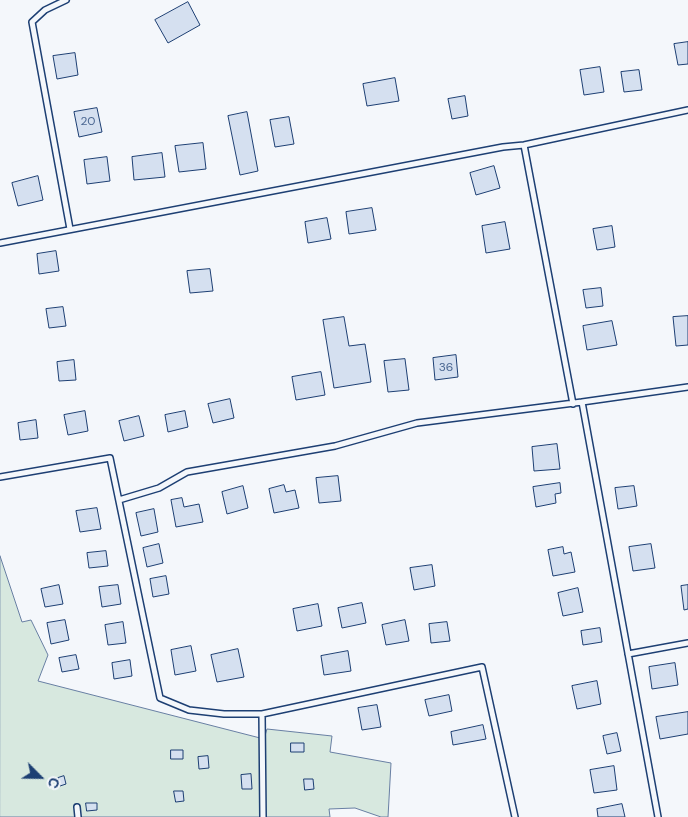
<!DOCTYPE html>
<meta charset="utf-8">
<style>
body{margin:0}
#map{position:relative;width:688px;height:817px;overflow:hidden;background:#f4f7fb;font-family:"DM Sans",sans-serif}
canvas{display:block}
.north{position:absolute;left:15px;top:752px;width:50px;height:50px;-webkit-text-stroke:4px #f4f7fb;paint-order:stroke;rotate:113deg;font-size:14px;font-weight:700;line-height:20px;text-align:center;color:#1d3f73}
.north::after{content:'';display:block;margin:auto;width:18px;height:22px;background:#1d3f73;clip-path:polygon(50% 0,100% 100%,50% 72%,0 100%)}
</style>
<div id="map">
<canvas width="688" height="817"></canvas>
<div class="north">С</div>
</div>
<script>
const g = document.querySelector('canvas').getContext('2d');
g.lineJoin = 'round';
function fillPath(path, color) {
  g.fillStyle = color;
  g.fill(path, 'evenodd');
}
function stroke(path, color, width, dash) {
  g.strokeStyle = color;
  g.lineWidth = width;
  g.lineCap = dash ? 'butt' : 'round';
  g.setLineDash(dash || []);
  g.stroke(path);
}
function label(font, color, halo, rows, align = 'center') {
  g.font = font + ' "DM Sans",sans-serif';
  g.lineWidth = 4;
  g.setLineDash([]);
  g.textBaseline = 'middle';
  g.strokeStyle = halo;
  g.fillStyle = color;
  for (const [text, x, y, turn = 0] of rows) {
    g.save();
    g.translate(x, y);
    g.rotate((+turn || 0) * Math.PI / 180);
    g.textAlign = isNaN(turn) ? turn : align;
    if (halo) g.strokeText(text, 0, 0);
    g.fillText(text, 0, 0);
    g.restore();
  }
}
const green = new Path2D(`
 M0 556 22 622 31 620 48 655 38 681 264 739 267 729 332 736 330 752 391 763 388 817H381L355 808 329 809 330 817H0Z`);
fillPath(green, '#d7e8df');
stroke(green, '#687fa3', 1);
const building = new Path2D(`
 M188 2 200 25 168 43 155 20Z
 M688 42V64L678 65 674 44Z
 M75 53 78 75 57 79 53 56Z
 M600 67 604 92 584 95 580 70Z
 M639 70 642 90 624 92 621 72Z
 M395 78 399 101 367 106 363 84Z
 M465 96 468 116 452 119 448 99Z
 M97 108 102 132 79 137 74 112Z
 M247 112 258 171 240 175 228 116Z
 M289 117 294 144 275 147 270 120Z
 M203 143 206 169 179 172 175 146Z
 M162 153 165 177 134 180 132 157Z
 M107 157 110 181 87 184 84 160Z
 M494 166 500 188 476 195 470 173Z
 M38 176 43 200 18 206 12 183Z
 M372 208 376 230 349 234 346 212Z
 M327 218 331 239 308 243 305 222Z
 M505 222 510 249 486 253 482 226Z
 M612 226 615 247 597 250 593 229Z
 M56 251 59 271 39 274 37 254Z
 M210 269 213 291 190 293 187 271Z
 M601 288 603 306 586 308 583 290Z
 M63 307 66 326 49 328 46 309Z
 M688 316V345L676 346 673 317Z
 M344 317 349 346 365 344 371 382 334 388 323 320Z
 M612 321 617 345 587 350 583 326Z
 M456 355 458 377 435 380 433 358Z
 M405 359 409 390 388 392 384 361Z
 M74 360 76 380 59 381 57 362Z
 M321 372 325 395 296 400 292 377Z
 M230 399 234 418 213 423 208 404Z
 M85 411 88 431 68 435 64 415Z
 M185 411 188 427 168 432 165 415Z
 M139 416 144 436 124 441 119 421Z
 M36 420 38 438 20 440 18 423Z
 M557 444 560 469 534 471 532 447Z
 M338 476 341 501 319 503 316 478Z
 M560 483 561 493 555 494 556 503 536 507 533 487Z
 M284 485 286 492 295 490 299 508 274 513 269 489Z
 M243 486 248 508 227 514 222 492Z
 M634 486 637 506 618 509 615 488Z
 M182 498 184 507 199 504 203 522 176 527 171 500Z
 M97 508 101 529 80 532 76 511Z
 M154 509 158 532 141 536 136 513Z
 M159 544 163 563 147 567 143 548Z
 M651 544 655 568 633 571 629 547Z
 M563 547 564 554 571 552 575 572 553 576 548 550Z
 M106 551 108 566 89 568 87 553Z
 M432 565 435 586 414 590 410 568Z
 M166 576 169 594 153 597 150 579Z
 M59 585 63 604 45 607 41 589Z
 M118 585 121 604 102 607 99 587Z
 M688 585V609L684 610 681 586Z
 M578 588 583 612 563 616 558 593Z
 M362 603 366 623 342 628 338 608Z
 M318 604 322 626 297 631 293 609Z
 M65 620 69 640 51 644 47 623Z
 M405 620 409 641 386 645 382 625Z
 M123 622 126 643 108 645 105 625Z
 M447 622 450 641 431 643 429 624Z
 M600 628 602 642 583 645 581 631Z
 M191 646 196 671 175 675 171 650Z
 M238 649 244 677 217 682 211 655Z
 M348 651 351 671 324 675 321 656Z
 M76 655 79 669 62 672 59 658Z
 M130 660 132 676 114 679 112 663Z
 M675 663 678 685 652 689 649 667Z
 M597 681 601 704 577 709 572 686Z
 M449 695 452 711 429 716 425 700Z
 M377 705 381 727 362 730 358 708Z
 M688 712V734L660 739 656 717Z
 M483 725 486 739 453 745 451 732Z
 M617 733 621 751 607 754 603 736Z
 M291 743H304V752H291Z
 M171 750H183V759H171Z
 M208 756 209 768 199 769 198 757Z
 M614 766 617 790 594 793 590 770Z
 M251 774 252 789H242L241 775Z
 M64 776 66 784 60 786 58 778Z
 M304 779H313L314 789 305 790Z
 M174 791H183L184 801 176 802Z
 M86 803H97V810L87 811Z
 M622 804 625 817H598L597 809Z`);
fillPath(building, '#d5e0f0');
stroke(building, '#1d3f73', 1);
const lane = new Path2D(`
 M66 0 45 10 32 22 70 229
 M524 145 573 404
 M0 243 503 147 524 145 688 110
 M0 477 110 458 160 698 189 710 224 714H262L263 817
 M119 500 159 488 187 472 335 446 417 423 582 402
 M628 654 688 643
 M262 714 482 667 515 817
 M77 807 78 817
 M658 817 582 402 688 387`);
stroke(lane, '#1d3f73', 8);
stroke(lane, '#f4f7fb', 5);
label('12px', '#4b6792', null, [
 ["20",88,122],
 ["36",446,368]
]);
</script>
